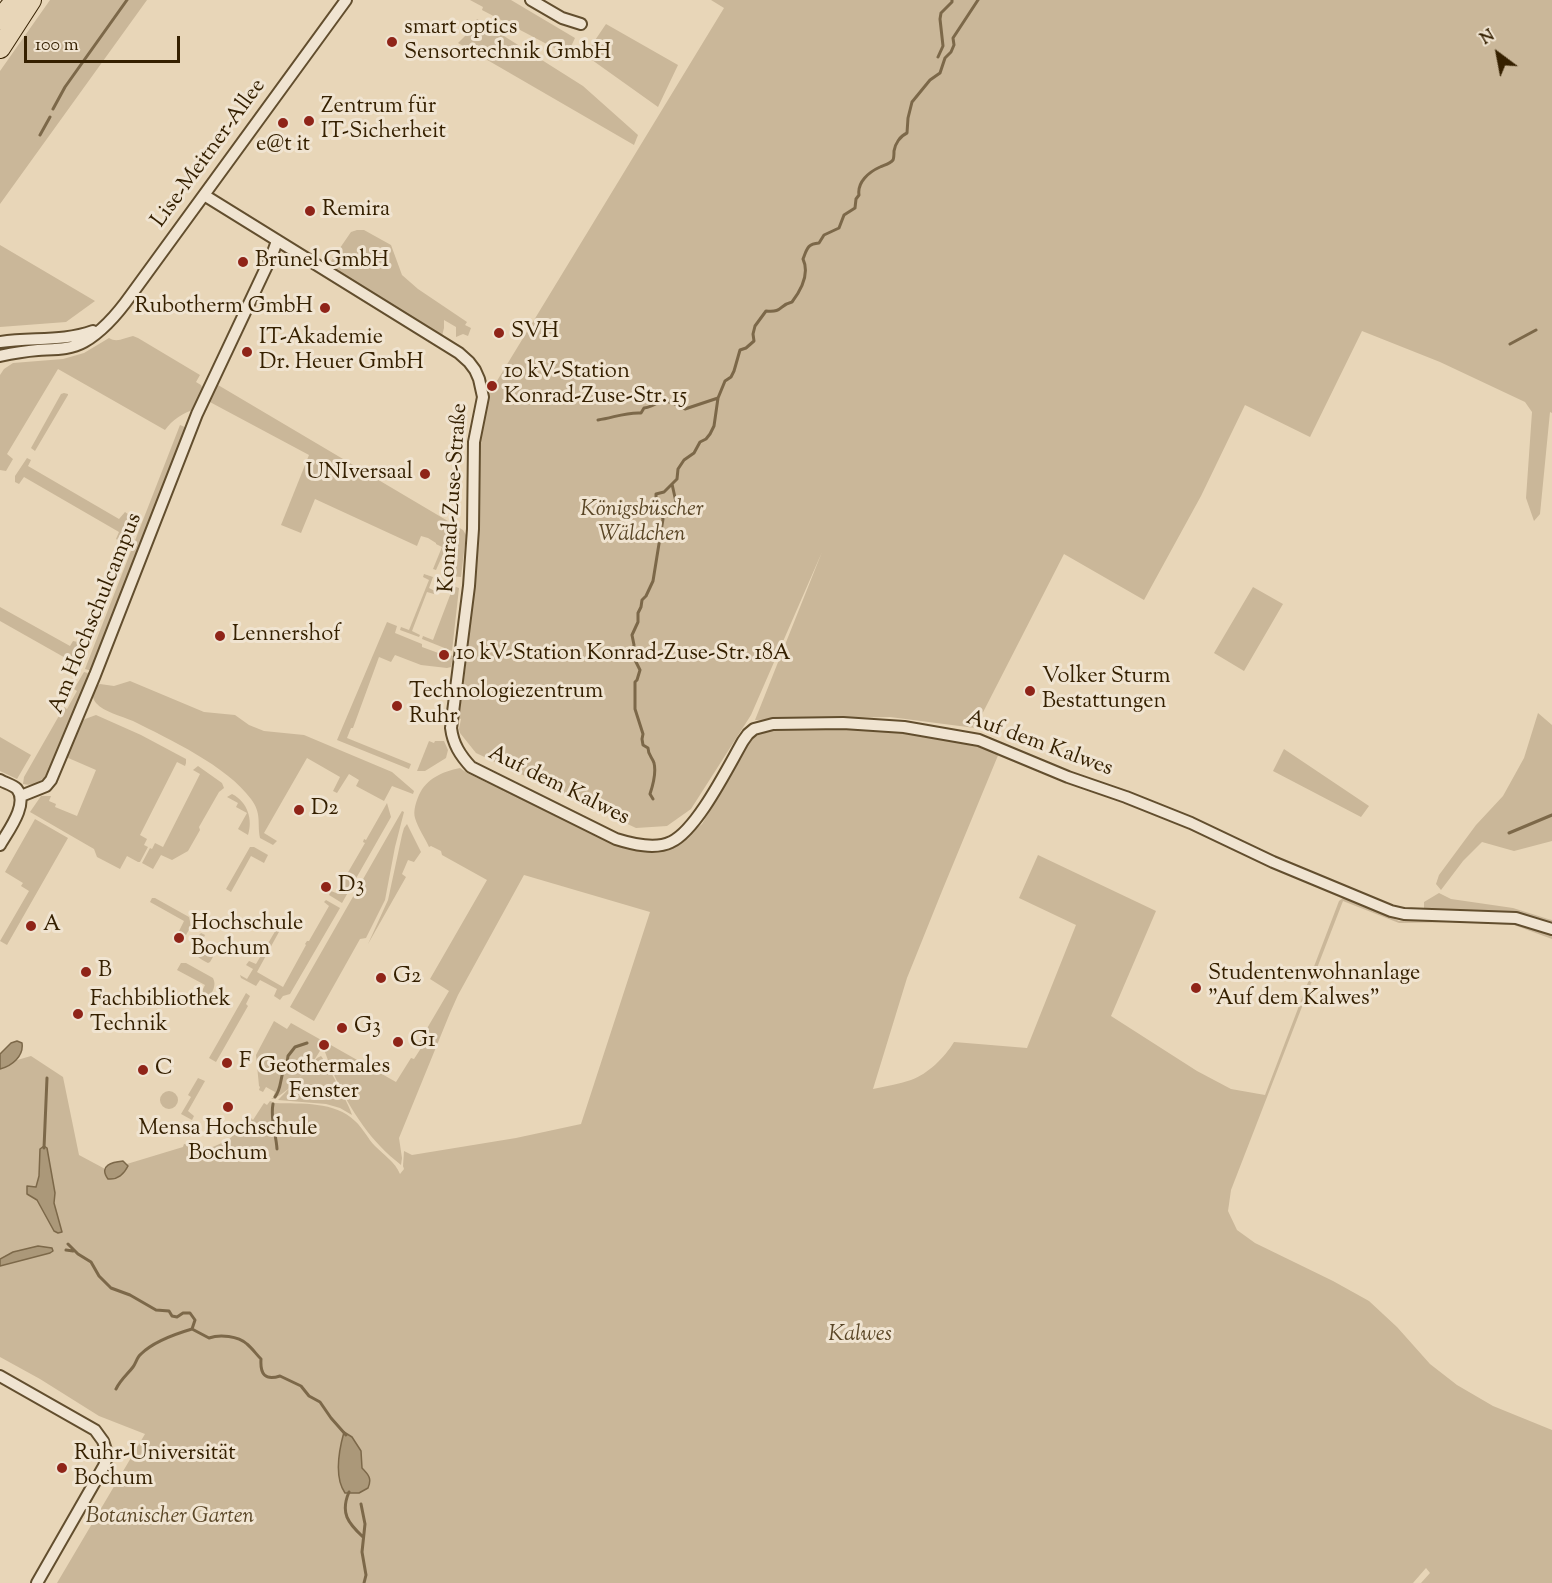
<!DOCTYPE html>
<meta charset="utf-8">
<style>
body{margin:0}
#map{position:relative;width:1552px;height:1583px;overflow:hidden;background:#e8d6b8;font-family:"Sorts Mill Goudy",serif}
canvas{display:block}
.north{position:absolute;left:1468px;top:24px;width:60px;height:60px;-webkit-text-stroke:4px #f0e4d1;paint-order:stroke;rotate:328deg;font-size:16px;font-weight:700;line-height:24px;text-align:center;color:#352000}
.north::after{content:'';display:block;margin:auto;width:21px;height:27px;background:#352000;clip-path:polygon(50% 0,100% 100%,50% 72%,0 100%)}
.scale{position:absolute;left:24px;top:36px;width:156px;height:27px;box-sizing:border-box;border:3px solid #352000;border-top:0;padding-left:8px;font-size:18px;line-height:21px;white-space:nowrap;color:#352000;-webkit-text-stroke:4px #f0e4d1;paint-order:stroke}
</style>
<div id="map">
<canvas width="1552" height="1583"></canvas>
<div class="north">N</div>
<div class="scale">100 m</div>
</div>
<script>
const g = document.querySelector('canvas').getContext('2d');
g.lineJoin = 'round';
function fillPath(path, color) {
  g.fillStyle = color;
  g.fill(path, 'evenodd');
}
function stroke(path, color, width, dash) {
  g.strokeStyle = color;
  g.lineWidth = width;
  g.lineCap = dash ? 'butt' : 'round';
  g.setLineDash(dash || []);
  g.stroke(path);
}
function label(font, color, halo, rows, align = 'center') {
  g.font = font + ' "Sorts Mill Goudy",serif';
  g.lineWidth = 6;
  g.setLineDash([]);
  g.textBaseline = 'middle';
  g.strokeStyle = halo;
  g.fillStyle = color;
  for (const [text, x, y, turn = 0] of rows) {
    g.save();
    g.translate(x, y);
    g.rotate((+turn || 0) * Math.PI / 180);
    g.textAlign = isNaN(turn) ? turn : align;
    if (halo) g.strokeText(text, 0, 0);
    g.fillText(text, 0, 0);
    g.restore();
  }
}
fillPath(new Path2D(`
 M50 0H147L0 204V71Z
 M470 0H511L575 38 568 53 562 52 482 10 483 7Z
 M711 0H1552V413L1550 412 1540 514 1534 521 1526 498 1532 412 1525 402 1440 362 1362 331 1310 437 1245 405 1201 496 1144 600 1064 554 975 728 890 717 755 720 822 552 751 715 691 809 667 826 636 828 476 753 460 733 459 729 461 719 459 718 466 665 476 557 479 447 489 394 724 8Z
 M477 19 583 86 638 135 634 145 458 43 468 33Z
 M606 24 678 65 658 107 585 55Z
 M357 230H364L391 245 402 275 418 289 467 322 465 325 471 328 468 336 463 334 456 337V327L444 320V328L442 336 334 269 331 266V261L351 232Z
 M0 245 95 301 66 322 0 327Z
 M133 336 138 338 200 375 196 382 201 385 203 390 195 409C183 413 172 420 165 430L58 369 7 454 13 459 6 471 0 470V375L4 369 13 363 63 359 84 353 109 338C117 343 124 338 133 336Z
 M216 385H218L463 530 466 535 461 577 451 576 458 558 444 552 436 570 433 569 442 547 436 544V543L428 538 421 536 417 546 315 499 301 533 281 525 309 455 208 401Z
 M64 393 68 394V395L35 451 31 448 61 394Z
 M180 425 187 428 92 671 85 669Z
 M27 458 31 460 28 466 119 519 125 512 132 517 120 541 116 539 119 532 24 477 19 484 15 482V476Z
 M424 574 433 577 429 588 435 591 434 594 427 592 412 631 420 635 419 637 400 630 401 627 409 630 429 580 423 577Z
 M448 584 459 588 452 651 422 639 423 636 433 640 452 590 447 588Z
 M1253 587 1283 604 1244 671 1214 653Z
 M0 607 70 646 73 641 78 642 79 646 71 666 68 668 66 667 69 660 0 621Z
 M387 622 397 626 395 633 422 644V647L441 654 440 658 445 660 447 654 453 656 451 667 447 668 421 665 395 655 391 662 379 657 353 728H351L347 738 411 764 409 769 337 740Z
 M84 672 91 674 48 775C40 781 34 787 23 784L24 777 64 707 67 709 77 691 74 689Z
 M130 681 204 712 235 715 249 725 264 731 304 735 392 772 414 791 413 794 392 786 384 801 356 786 359 780 349 774 337 793 333 791 340 777 307 758 264 833 277 841 273 845 260 838C257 822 262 814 251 799 227 766 169 739 133 721 121 716 104 712 96 703 90 696 93 688 100 684L114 686Z
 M1538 713 1552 725V841L1514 851 1482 842 1463 861 1441 890 1436 884 1439 875 1476 825 1503 796 1524 758Z
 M96 715 141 735 186 759V763L185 766 177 762 140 835 147 839 144 845 148 847 140 862H138L127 856 120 869 97 857 94 849 30 812 41 796H51L49 801 56 804 55 807 77 816 96 770 66 757 79 724 85 719Z
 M771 726 852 727 906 731 982 746 999 753 942 891 907 978 873 1089C886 1086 899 1084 911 1080 928 1074 945 1057 954 1042L1027 1048 1076 925 1019 898 1038 855 1156 911 1111 1016 1197 1071 1231 1089 1265 1095 1339 901 1343 898 1347 897 1399 921 1418 919 1516 923 1532 927 1552 934V939L1514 925 1460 922 1399 923 1343 901 1231 1190 1228 1211 1237 1230 1255 1243 1333 1281 1369 1301 1397 1327 1430 1364 1457 1385 1493 1406 1552 1430V1583H1421L1430 1573 1426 1568 1413 1583H57L145 1434 99 1416 40 1379 0 1357V1065L31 1056 63 1077 79 1155 107 1170 183 1147 184 1144 205 1147 206 1150 224 1142 225 1143 238 1131 240 1132 251 1118 253 1120 264 1103 267 1105 270 1101 275 1103C301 1104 335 1101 355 1121 363 1128 368 1139 375 1146 384 1155 395 1162 400 1174L404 1169 403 1166 404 1151 412 1155 516 1138 581 1124 650 912 524 875 458 995 450 1013 399 1138 402 1158 401 1165C394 1159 386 1153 380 1146 357 1122 336 1084 325 1052L329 1044 396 1082 411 1058 414 1059 423 1045 419 1042 449 991 430 979 487 880 442 855 441 851 431 846 429 847C425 838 418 828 415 818 413 811 416 802 419 795 427 778 442 772 460 768L467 773 625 848 649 851 674 847 702 824 756 732Z
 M0 737 31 755 17 779 0 771Z
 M429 741 434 743 435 741H444L448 750 446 758 425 771H417Z
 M1284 749 1369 806 1361 817 1273 771Z
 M198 766 222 783 224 788 219 792 199 827 200 830 188 851 172 860 161 855 153 869 142 863 150 848 152 849 155 843 163 847 200 774 193 770Z
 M232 794C248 802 253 820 248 835L238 829 247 813 236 807 238 803 227 797Z
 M387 803 391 817 342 903 329 895 331 891 336 893 365 843 363 842 364 839 366 840Z
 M402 811 404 812 395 847 385 900 366 938 360 939 314 1021 290 1007Z
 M35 819 68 838 7 945 0 941 29 891 21 886 23 883 5 872Z
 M407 824 421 852 414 862 408 860 402 874 406 877 368 944 388 900 402 835 404 828Z
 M250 847H254L268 855 264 863 251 856 231 892 226 889Z
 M1439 893 1451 899 1513 908 1548 919 1552 920V924L1424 910V902Z
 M152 898H155L189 917 191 926 186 935 179 931 184 921 150 902Z
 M326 900 340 908 290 994 283 996 280 1000 274 996 277 989 260 980 256 986 241 978 240 975 247 979 253 969 246 965 249 961 256 964 277 928 280 930 257 972 283 987 306 945 305 944 307 941H309L329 906 324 902Z
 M201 933 205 935 202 941 217 950 210 962 208 963C192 955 187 947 201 933Z
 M181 963H186L213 978C217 986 212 992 208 999L200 995 205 985 177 970Z
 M246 993 250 996 246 1004 248 1006 216 1062 209 1058Z
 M274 1021 287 1029 291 1023 323 1041 320 1046 322 1047C313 1065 291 1091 273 1099H271L273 1098 275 1092 266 1087 263 1092 259 1090 260 1087 259 1086 256 1055Z
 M321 1056C326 1062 351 1108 352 1115L340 1108 326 1104 278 1100 306 1071 317 1058Z
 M198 1078 205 1081 188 1111 194 1116 192 1120 181 1114 191 1097 188 1095Z
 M160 1100a9 9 0 1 1 18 0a9 9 0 1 1-18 0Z`), '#cab799');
const water = new Path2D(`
 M17 1041 22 1043C24 1056 12 1066 0 1069V1054L11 1043Z
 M44 1146 47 1148 55 1193 54 1203 62 1232 58 1233 54 1231 37 1200 27 1194V1186L36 1187 39 1176 40 1149Z
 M123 1161 128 1166C124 1174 118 1180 108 1179 98 1165 113 1162 123 1161Z
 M38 1246 52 1248 53 1251 50 1253 0 1266V1259L13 1252Z
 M344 1432 352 1437 361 1451 362 1468C369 1475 372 1479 368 1488L359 1493H345C334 1477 339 1450 344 1432Z`);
fillPath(water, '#ab9879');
stroke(water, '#7c6849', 1.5);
stroke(new Path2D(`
 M938 57 943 46 940 19 941 13 952 2V0
 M53 109 65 87 127 0
 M40 135 50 117
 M1510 344 1536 330
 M598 420C613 418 625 412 641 413L644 408C651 407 654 405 659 402 668 399 677 405 685 409L718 398
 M672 484 676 502 678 506
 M653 799 650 794C653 785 656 771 654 763 652 757 648 755 648 748L643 745 642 739 643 734 635 709V682L637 680 640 670 632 654 634 645 632 635 638 622V613L641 607 642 600 646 596 653 581 663 519 656 499V494L664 492 677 479 678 469 684 460 694 453 700 442 706 439 710 434 714 426 718 398 725 381 731 377 734 371 740 350 746 348 754 341 753 334 755 326 766 311C783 313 779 305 792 302 801 290 810 274 803 259 807 249 807 244 819 243L824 235 839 228 844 215 855 208 856 199 859 195C857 182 869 172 880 167 884 165 890 164 893 160 894 158 894 154 894 151 895 144 900 136 907 133L908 118 912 102 930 80 940 73 945 58 951 52 954 45 953 38 978 0
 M1509 833 1552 815
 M275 1097C281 1089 280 1081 283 1072 285 1066 288 1063 288 1056L295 1047 307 1043
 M273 1104C270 1120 276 1133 277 1149
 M44 1148 47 1078
 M68 1244 78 1254 91 1262 99 1276 111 1288 130 1295 156 1310 169 1311 172 1316 177 1317 183 1313H190L195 1320 192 1329 209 1338C220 1334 238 1336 247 1344 252 1348 256 1354 261 1359 260 1374 265 1381 280 1376L301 1386 309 1396 320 1402 331 1418 346 1435
 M66 1250 73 1251
 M116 1389C121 1379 127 1375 133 1367 136 1363 137 1357 141 1354 154 1341 175 1334 192 1329
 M349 1492C340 1513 348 1523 363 1537
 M361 1504 365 1524 362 1552 366 1575 364 1583`), '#7c6849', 3);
const street = new Path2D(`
 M531 0 562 18 581 24
 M204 195 459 353 469 362 475 370 479 379 483 397 474 442 473 529 469 586 451 728C453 744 460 755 471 767L616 839C632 844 655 850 671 842 697 830 728 767 743 741L748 734 754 729 773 724 843 723 904 727 979 740 1068 777 1126 797 1191 823 1273 862 1391 911 1404 914 1516 918 1552 929
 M0 342C31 337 63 342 93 331
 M0 356C13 353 25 351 38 350 53 349 70 350 84 342 103 331 119 312 131 295L346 0
 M0 780C5 783 13 785 17 789 29 804 8 831 0 845
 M21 796 46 786 51 780 95 675 197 414 272 255 277 241
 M0 1376 95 1430 103 1441 106 1450 107 1457 104 1466 37 1583`);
const highway = new Path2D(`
 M0 19 16 0
 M0 48 31 0`);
stroke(street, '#624e2e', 14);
stroke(highway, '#352000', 22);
stroke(street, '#f0e4d1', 10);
stroke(highway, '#e8d6b8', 20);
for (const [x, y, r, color] of [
 [392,42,6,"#8f2418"],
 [309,121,6,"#8f2418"],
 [283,123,6,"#8f2418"],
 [310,211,6,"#8f2418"],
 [243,262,6,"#8f2418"],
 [325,308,6,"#8f2418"],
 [499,333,6,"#8f2418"],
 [247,352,6,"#8f2418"],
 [492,386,6,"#8f2418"],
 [425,474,6,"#8f2418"],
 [220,636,6,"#8f2418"],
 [444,655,6,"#8f2418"],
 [1030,691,6,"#8f2418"],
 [397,706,6,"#8f2418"],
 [299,810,6,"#8f2418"],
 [326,887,6,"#8f2418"],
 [31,926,6,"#8f2418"],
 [179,938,6,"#8f2418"],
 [86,972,6,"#8f2418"],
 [381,978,6,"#8f2418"],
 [1196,988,6,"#8f2418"],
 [78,1014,6,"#8f2418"],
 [342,1028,6,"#8f2418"],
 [398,1042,6,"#8f2418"],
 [324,1045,6,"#8f2418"],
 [227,1063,6,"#8f2418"],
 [143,1070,6,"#8f2418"],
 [228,1107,6,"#8f2418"],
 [62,1468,6,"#8f2418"]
]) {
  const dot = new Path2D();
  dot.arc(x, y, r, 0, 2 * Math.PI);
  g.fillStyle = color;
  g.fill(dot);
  stroke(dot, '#f0e4d1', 2);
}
label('22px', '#352000', '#f0e4d1', [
 ["smart optics",404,29],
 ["Sensortechnik GmbH",404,54],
 ["Zentrum für",321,108],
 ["IT-Sicherheit",321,133],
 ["e@t it",283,146,"center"],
 ["Remira",322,211],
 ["Brunel GmbH",255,262],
 ["Rubotherm GmbH",313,308,"right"],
 ["SVH",511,333],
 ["IT-Akademie",259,339],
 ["Dr. Heuer GmbH",259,364],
 ["10 kV-Station",504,373],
 ["Konrad-Zuse-Str. 15",504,398],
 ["UNIversaal",413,474,"right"],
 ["Lennershof",232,636],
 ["10 kV-Station Konrad-Zuse-Str. 18A",456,655],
 ["Volker Sturm",1042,678],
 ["Bestattungen",1042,703],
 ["Technologiezentrum",409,693],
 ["Ruhr",409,718],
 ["D2",311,810],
 ["D3",338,887],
 ["Hochschule",191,925],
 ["Bochum",191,950],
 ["A",43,926],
 ["B",98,972],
 ["Studentenwohnanlage",1208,975],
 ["\"Auf dem Kalwes\"",1208,1000],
 ["G2",393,978],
 ["Fachbibliothek",90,1001],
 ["Technik",90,1026],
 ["G3",354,1028],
 ["G1",410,1042],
 ["F",239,1063],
 ["Geothermales",324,1068,"center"],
 ["Fenster",324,1093,"center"],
 ["C",155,1070],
 ["Mensa Hochschule",228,1130,"center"],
 ["Bochum",228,1155,"center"],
 ["Ruhr-Universität",74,1455],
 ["Bochum",74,1480]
], 'left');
label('22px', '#352000', '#f0e4d1', [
 ["Lise-Meitner-Allee",210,154,-54],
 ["Konrad-Zuse-Straße",455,498,-86],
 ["Am Hochschulcampus",97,614,-68],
 ["Auf dem Kalwes",1039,745,20],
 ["Auf dem Kalwes",558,787,26]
]);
label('italic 22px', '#5a4626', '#f0e4d1', [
 ["Königsbüscher",642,511],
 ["Wäldchen",642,536],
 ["Kalwes",860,1336],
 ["Botanischer Garten",170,1518]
]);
</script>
